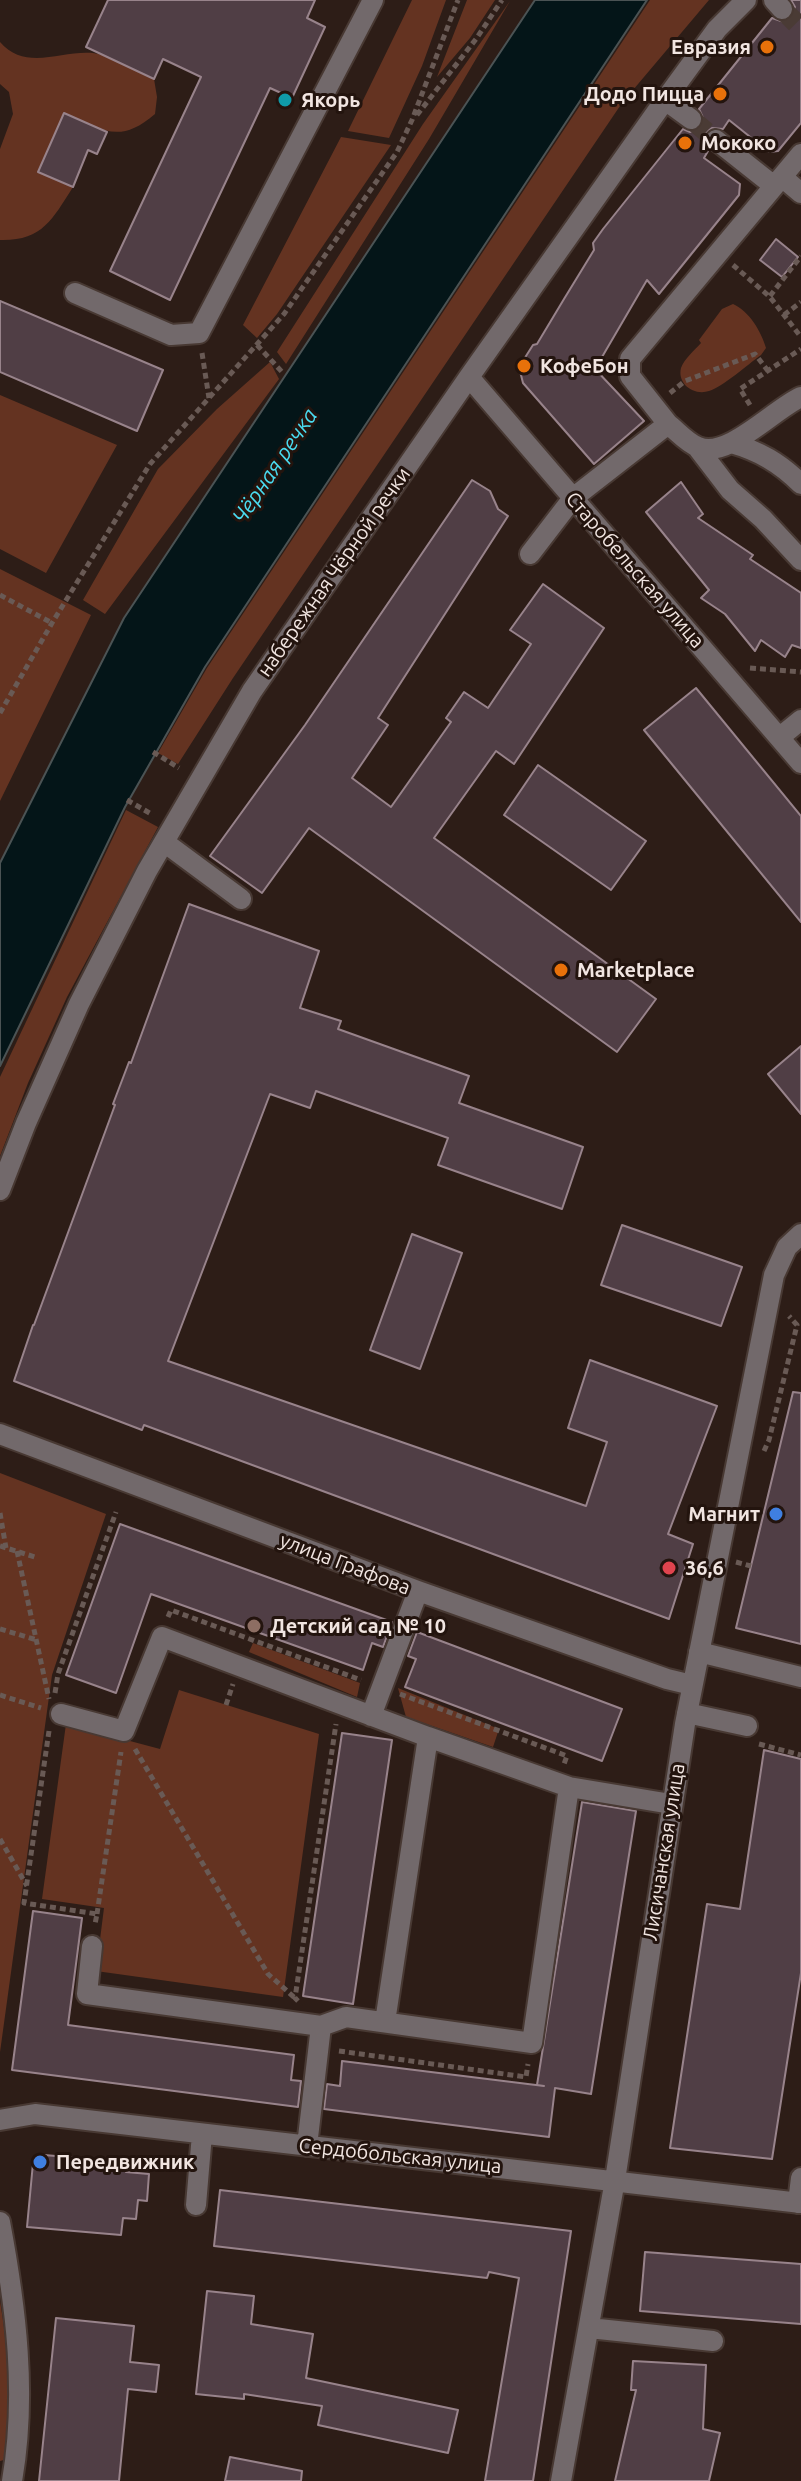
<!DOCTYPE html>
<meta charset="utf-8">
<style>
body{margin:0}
canvas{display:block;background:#2d1d17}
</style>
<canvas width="801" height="2481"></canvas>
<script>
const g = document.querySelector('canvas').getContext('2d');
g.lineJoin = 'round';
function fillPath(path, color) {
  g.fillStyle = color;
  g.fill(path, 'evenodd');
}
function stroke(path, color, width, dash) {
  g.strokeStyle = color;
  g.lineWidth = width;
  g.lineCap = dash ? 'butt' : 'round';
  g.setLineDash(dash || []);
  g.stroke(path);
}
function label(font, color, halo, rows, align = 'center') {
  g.font = font + ' Ubuntu,sans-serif';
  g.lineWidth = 6;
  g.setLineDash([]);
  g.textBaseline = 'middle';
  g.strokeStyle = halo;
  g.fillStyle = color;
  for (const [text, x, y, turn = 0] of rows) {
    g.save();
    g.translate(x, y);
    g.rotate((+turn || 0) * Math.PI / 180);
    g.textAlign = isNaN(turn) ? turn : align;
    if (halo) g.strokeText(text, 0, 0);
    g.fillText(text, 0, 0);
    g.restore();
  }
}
fillPath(new Path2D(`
 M412 0H446L422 66 389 138 348 131Z
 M467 0H495L470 38 437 77Z
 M650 0H709L622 103 233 678 178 764 158 753 207 668Z
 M510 1 429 139 286 364 277 352 423 124Z
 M0 42C28 75 70 45 102 55 120 61 137 72 154 79L157 97 155 114C118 146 102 128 64 114L38 172 73 187C52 220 42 241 0 240V149L13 114 9 92 0 84Z
 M341 137 391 145 277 314 257 338 243 325Z
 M733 304C749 311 761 331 766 348L761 355C747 365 724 386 709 391 694 396 677 384 681 368 684 359 695 350 701 343L699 340 722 309Z
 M270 362 279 379 105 614 83 600 158 469 217 409Z
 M0 395 117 445 46 573 0 549Z
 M0 569 91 615 0 801Z
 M126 810 158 827 67 997 28 1083 0 1156V1077Z
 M0 1473 106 1514 52 1675 0 2052Z
 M253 1643 360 1683 357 1697 249 1652Z
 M398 1688 499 1729 493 1747 406 1717Z
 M179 1690 319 1734 283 1997 96 1971 104 1908 42 1899 66 1724 160 1749Z
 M0 2301C9 2353 11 2406 8 2459L0 2461Z`), '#643321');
const water = new Path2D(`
 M535 0H647L205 667 125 807 0 1066V863L124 618Z`);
fillPath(water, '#041518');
stroke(water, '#4b5354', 2);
const building = new Path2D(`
 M108 0H315L307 18 325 27 292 98 270 88 170 300 110 271 201 77 163 59 154 79 86 47Z
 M791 0H801V123L778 151 769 152 729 120 723 129 712 128 705 133 704 144 708 151 704 158 740 184 739 195 659 294 647 280 595 369 644 421 594 464 523 383 519 367 533 345 537 344 564 299 594 250 593 243 603 229 683 129 690 132 701 127 704 120 699 109 772 18 784 22 791 18 795 7Z
 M64 113 107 132 97 154 88 150 73 187 38 172Z
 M776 239 798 257 782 277 760 260Z
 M0 301 163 370 137 431 0 372Z
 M472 480 490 491 498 509 508 516 378 718 388 725 352 778 391 807 451 722 446 718 464 692 488 708 531 644 510 630 543 584 604 628 514 764 496 751 434 838 656 999 617 1052 309 828 262 893 210 856 305 725Z
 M681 482 703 514 698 518 753 555 750 559 801 593V648L792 645 785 657 761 640 755 651 725 614 701 598 709 590 646 512Z
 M696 688 801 816V922L644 730Z
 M538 765 646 841 611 890 504 815Z
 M189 904 319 951 300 1008 341 1021 338 1029 469 1076 459 1103 583 1147 562 1209 438 1165 448 1138 316 1091 310 1108 270 1094 168 1361 586 1506 607 1442 568 1428 590 1360 717 1406 668 1534 693 1544 669 1619 144 1425 142 1430 14 1381 33 1325H34L115 1105 113 1104 129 1062 131 1063Z
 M801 1046V1114L768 1074Z
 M622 1225 742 1267 721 1326 601 1285Z
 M412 1234 462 1253 420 1369 370 1350Z
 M793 1392 801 1393V1644L736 1628Z
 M120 1524 392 1622 383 1647 372 1643 363 1670 151 1594 116 1693 66 1675Z
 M417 1632 622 1709 602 1761 405 1687 416 1659 408 1656Z
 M342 1733 392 1740 353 2004 303 1996Z
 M764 1750 801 1759V1973L772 2159 670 2148 707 1904 740 1909Z
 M582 1802 636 1811 591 2094 555 2088 549 2137 324 2109 327 2084 340 2086 342 2061 544 2086 537 2085Z
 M33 1911 82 1918 68 2025 294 2055 291 2080 301 2081 298 2107 12 2070Z
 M44 2155 127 2162 126 2172 149 2174 147 2201 138 2200 136 2219 123 2218 121 2235 27 2227 33 2163Z
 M220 2190 571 2231 533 2481H485L519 2278 489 2272 487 2278 214 2246Z
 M645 2252 801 2264V2324L640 2311Z
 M207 2291 254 2296 251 2324 313 2334 306 2378 458 2410 448 2453 318 2425 322 2406 244 2394V2399L196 2394Z
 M56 2318 134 2326 130 2362 159 2365 156 2392 128 2389 119 2481H39Z
 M633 2361 706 2365 703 2429 720 2433 709 2481H615L636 2390H631Z
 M230 2457 302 2471 301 2481H225Z`);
fillPath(building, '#503e45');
stroke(building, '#98838b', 2);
stroke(new Path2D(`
 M782 9 801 28
 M691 119 716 140`), '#4a3b35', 20, [20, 10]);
const minor = new Path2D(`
 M774 0 782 9
 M665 100 691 119
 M716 140 774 186
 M782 177 801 193
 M75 293 171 335 199 333 373 0
 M469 377 801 763
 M668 424C677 431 687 443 698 447 727 460 774 409 801 397
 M731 443C759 451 780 463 801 484
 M697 447 730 490 763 519 801 560
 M530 554 573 498 668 424 630 376V359L801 154
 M780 737 801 720
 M164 842 241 899
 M0 1190 26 1123 79 1004 147 871 252 691 469 377 665 100 717 29 746 0
 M0 1434 418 1591 667 1679 692 1685
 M699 1652 801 1677
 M687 1713 747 1726
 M61 1714 124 1731 162 1637 428 1737
 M371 1716 418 1591
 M92 1946 87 1994 321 2026
 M385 2022 428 1737 569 1787
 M0 2120 35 2114 801 2203
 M307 2146 321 2026 346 2017 532 2043 569 1787 671 1804
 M798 2203 801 2178
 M196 2205 202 2134
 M0 2222C16 2307 27 2395 12 2481
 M589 2328 713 2341
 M561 2481 615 2180 685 1724 774 1275 787 1247 801 1234`);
stroke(minor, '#483933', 24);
stroke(new Path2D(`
 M417 115 476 39 502 0
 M733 265 770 297 801 337
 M770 296 801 256
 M784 315 801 302
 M257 345 284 374
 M202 353 209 398
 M670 393 685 381 755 354 768 371
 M750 405 740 389 801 349
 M0 595 52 623
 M750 668 801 672
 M0 713 52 623 150 464 284 314 397 152 412 120 458 0
 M153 752 179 768
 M127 800 153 815
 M764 1451 769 1440 797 1325 789 1316
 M0 1513 6 1548
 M0 1546 35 1557
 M17 1551 49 1699
 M736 1562 751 1566
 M168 1617 171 1610 361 1680
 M0 1629 37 1640
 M55 1693 58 1674 116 1512
 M400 1694 567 1756 564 1764
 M0 1695 41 1708
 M226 1705 233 1684
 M49 1731 24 1903 97 1914 95 1924
 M759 1744 801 1755
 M135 1749 268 1974 295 1998
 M0 1839 27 1886
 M97 1914 121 1752
 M298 2001 295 1998 336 1724
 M339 2051 526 2077 528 2064`), '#695a55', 5, [6, 4]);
stroke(minor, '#72696b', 20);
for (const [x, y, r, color] of [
 [767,47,8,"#e8710a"],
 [720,94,8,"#e8710a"],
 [285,100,8,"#0f9aa8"],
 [685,143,8,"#e8710a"],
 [524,366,8,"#e8710a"],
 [561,970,8,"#e8710a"],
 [776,1514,8,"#3f7fe0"],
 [669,1568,8,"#e0444e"],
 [254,1626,8,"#8d6e63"],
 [40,2162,8,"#3f7fe0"]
]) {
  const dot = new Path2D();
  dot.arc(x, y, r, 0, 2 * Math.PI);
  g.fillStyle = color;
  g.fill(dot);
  stroke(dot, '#23140e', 3);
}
label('bold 20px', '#f1e5e1', '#23140e', [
 ["Евразия",751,47,"right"],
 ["Додо Пицца",704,94,"right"],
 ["Якорь",301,100],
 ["Мококо",701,143],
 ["КофеБон",540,366],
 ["Marketplace",577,970],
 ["Магнит",760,1514,"right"],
 ["36,6",685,1568],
 ["Детский сад № 10",270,1626],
 ["Передвижник",56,2162]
], 'left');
label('20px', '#f1e5e1', '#23140e', [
 ["Старобельская улица",635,570,49],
 ["набережная Чёрной речки",334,572,-55],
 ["улица Графова",345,1564,21],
 ["Лисичанская улица",664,1852,-81],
 ["Сердобольская улица",400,2156,6]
]);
label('italic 22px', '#4adbf0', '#23140e', [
 ["Чёрная речка",275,466,-56]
]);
</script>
